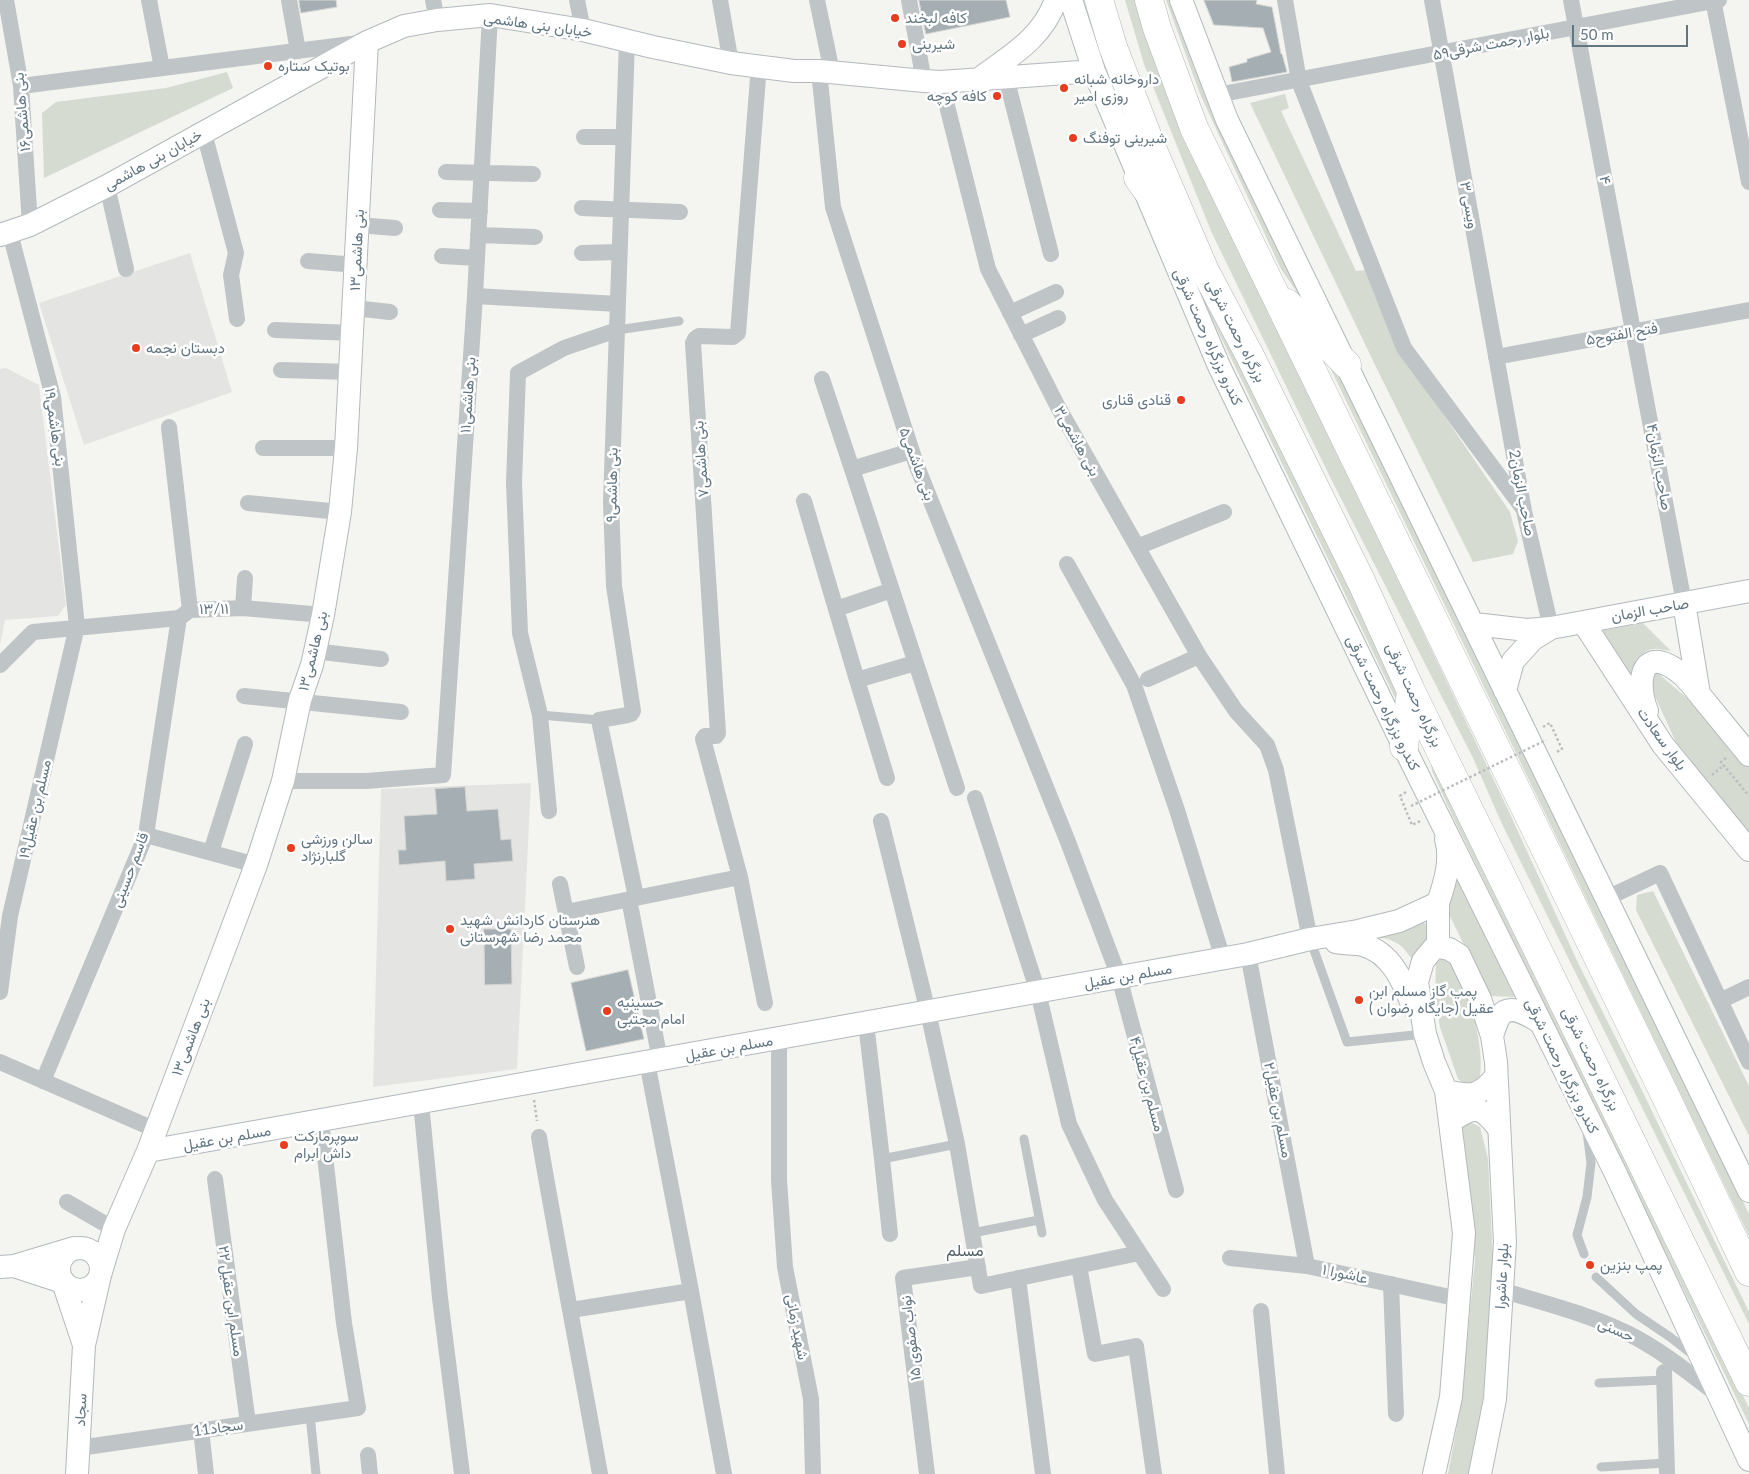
<!DOCTYPE html>
<meta charset="utf-8">
<style>
body{margin:0}
#map{position:relative;width:1749px;height:1474px;overflow:hidden;background:#f4f4f0;font-family:Lato,sans-serif}
canvas{display:block}
.scale{position:absolute;left:1572px;top:25px;width:116px;height:22px;box-sizing:border-box;border:2px solid #627682;border-top:0;padding-left:6px;font-size:15px;line-height:18px;white-space:nowrap;color:#627682;-webkit-text-stroke:4px #fff;paint-order:stroke}
</style>
<div id="map">
<canvas width="1749" height="1474"></canvas>
<div class="scale">50 m</div>
</div>
<script>
const g = document.querySelector('canvas').getContext('2d');
g.lineJoin = 'round';
function fillPath(path, color) {
  g.fillStyle = color;
  g.fill(path, 'evenodd');
}
function stroke(path, color, width, dash) {
  g.strokeStyle = color;
  g.lineWidth = width;
  g.lineCap = dash ? 'butt' : 'round';
  g.setLineDash(dash || []);
  g.stroke(path);
}
function label(font, color, halo, rows, align = 'center') {
  g.font = font + ' Lato,Vazirmatn,sans-serif';
  g.lineWidth = 5;
  g.setLineDash([]);
  g.textBaseline = 'middle';
  g.strokeStyle = halo;
  g.fillStyle = color;
  for (const [text, x, y, turn = 0] of rows) {
    g.save();
    g.translate(x, y);
    g.rotate((+turn || 0) * Math.PI / 180);
    g.textAlign = isNaN(turn) ? turn : align;
    if (halo) g.strokeText(text, 0, 0);
    g.fillText(text, 0, 0);
    g.restore();
  }
}
fillPath(new Path2D(`
 M190 253 232 392 84 445 39 303Z
 M6 368 39 385 66 605 58 616 5 620 0 645V369Z
 M531 783 517 1069 373 1087 381 789Z`), '#e4e5e3');
fillPath(new Path2D(`
 M1125 0H1135L1149 45 1317 410 1510 814 1579 965 1635 1076 1749 1312V1324L1502 824 1473 758 1331 479 1211 231 1144 64Z
 M1166 0H1172L1319 324 1281 269 1200 94Z
 M227 72 233 88 44 178 42 113 56 102 166 88Z
 M1285 94 1289 108 1281 111 1356 271 1368 270 1393 341 1510 512 1518 541 1513 554 1473 562 1374 363 1250 103Z
 M1175 242 1194 270 1400 693V708Z
 M1324 355 1341 374 1749 1214V1236Z
 M1643 623 1671 651C1653 647 1648 647 1635 661L1636 680 1598 637 1600 631Z
 M1651 672 1660 675 1714 721 1749 763V840L1679 749 1648 681Z
 M1429 747 1538 976 1749 1408V1424L1452 815 1432 771Z
 M1457 878 1515 997 1489 996 1447 910Z
 M1653 891 1749 1086V1136L1636 910 1637 895Z
 M1419 922 1427 924 1430 933 1416 965C1399 939 1394 939 1365 936Z
 M1441 959H1448C1468 980 1487 1053 1479 1081L1464 1084 1458 1079 1440 1027 1435 997 1436 963Z
 M1470 1122 1480 1127 1488 1159 1493 1260 1483 1402 1470 1474H1448L1461 1405 1475 1260 1471 1203 1461 1128Z`), '#d5dbd1');
const building = new Path2D(`
 M299 0H336L337 7 301 13Z
 M919 0H1006L1010 17 926 34Z
 M1204 0H1257L1256 4 1272 7 1281 54H1282L1287 72 1232 82 1229 67 1247 62V59L1271 52 1263 28 1214 25Z
 M465 787 467 811 498 809 501 840 511 839 513 861 474 864 475 879 446 881 445 861 399 865 398 850H406L404 816 437 814 435 789Z
 M484 929H511L512 984 485 985Z
 M628 970 644 1039 586 1051 571 983Z`);
fillPath(building, '#a5afb3');
stroke(building, '#d5d5d3', 1);
const secondary = new Path2D(`
 M1071 0 1094 71 1219 366 1404 747 1615 1172 1749 1460
 M1181 0 1227 120 1749 1191
 M979 79C1011 55 1041 40 1056 0
 M0 235 30 225 107 186 367 42 404 26 437 20 490 15 583 30 653 47 731 63 794 71H819L924 81 941 82 1094 71
 M1684 603 1699 694 1749 755
 M1583 622 1663 745 1749 850
 M1474 624 1527 630 1551 628 1749 591
 M1505 691 1513 661 1533 639 1551 628
 M1647 711C1639 693 1636 650 1668 665 1681 671 1691 683 1699 694
 M1438 903V947
 M1336 942C1344 944 1355 943 1363 945 1391 952 1404 983 1413 1007
 M1492 1036C1494 1030 1496 1022 1500 1016 1510 1002 1529 1016 1540 1022
 M1450 1122C1474 1105 1481 1105 1499 1129
 M148 1151 1248 954 1310 939 1358 931 1399 921 1438 903C1445 882 1452 860 1446 839
 M59 1269a21 21 0 1 1 42 0a21 21 0 1 1-42 0Z
 M14 1266 63 1282 84 1345
 M0 1267 14 1266 74 1248
 M77 1474 84 1345 100 1275 114 1229 148 1151 256 865 283 781 300 700 312 665 323 615 340 512 346 448 367 42
 M1434 1474 1451 1397 1464 1233 1446 1091
 M1480 1474 1495 1399 1505 1242 1496 1062 1492 1036 1480 999 1459 955 1449 949 1438 947 1433 949 1423 961 1417 982 1425 1034 1434 1062 1446 1091C1470 1097 1480 1097 1496 1076`);
const highway = new Path2D(`
 M1099 0 1113 47 1152 148 1205 271 1250 356 1362 583 1411 691 1749 1382
 M1149 0 1157 28 1194 128 1665 1095 1749 1272
 M1138 178 1174 227
 M1287 303 1347 365
 M1404 747 1411 691`);
stroke(secondary, '#b3b9bd', 24);
stroke(highway, '#b2b6b9', 29);
stroke(new Path2D(`
 M1543 727 1550 723 1562 749 1555 753
 M1726 758 1721 762 1749 796
 M1712 775 1724 765
 M1406 792 1400 796 1412 825 1420 821
 M534 1100 537 1121`), '#bbbdbf', 2.5, [2.5, 2.5]);
stroke(new Path2D(`
 M617 330 679 321
 M540 715 599 720
 M1310 939 1347 1042 1424 1034
 M1024 1139 1042 1233
 M882 1159 957 1144
 M972 1233 1039 1220
 M1584 1254 1577 1235 1587 1197 1591 1163 1587 1132
 M1596 1277 1636 1314 1670 1337 1693 1355
 M1599 1383 1664 1380
 M310 1415 316 1474
 M1601 1467 1666 1463`), '#bfc4c6', 9);
stroke(new Path2D(`
 M6 0 21 86 30 225
 M149 0 162 68
 M289 0 298 51
 M433 0 437 20
 M577 0 583 30
 M720 0 731 63
 M817 0 832 72
 M909 0 924 81
 M1285 0 1299 81 1404 348 1522 507
 M1432 0 1524 511 1551 628
 M1571 0 1684 603
 M1713 0 1749 182
 M627 41 611 502 614 586 633 711 631 714 628 715 599 720 636 897
 M759 65 738 333 733 337 699 336 695 339 693 343 718 733 716 736H705L703 739 740 877 765 1003
 M819 71 833 207 916 464 1068 842 1119 977 1176 1190
 M1006 77 1051 254
 M941 82 988 269 1058 407 1199 656 1236 711 1267 745 1276 770 1310 939
 M21 86 359 43
 M1217 95 1719 0
 M204 133 236 253 231 275 237 319
 M584 137H623
 M446 172 533 174
 M107 186 126 269
 M582 208 680 212
 M440 210 480 211
 M358 225 395 228
 M478 235 535 237
 M582 253 619 252
 M442 256 477 258
 M308 261 356 265
 M475 296 618 304
 M354 308 390 312
 M1010 313 1056 292
 M275 330 353 333
 M1021 335 1058 318
 M1496 357 1749 310
 M281 370 350 372
 M822 379 852 469
 M169 427 190 610
 M263 448H346
 M911 451 852 469 957 788
 M804 501 857 680 915 663
 M248 503 340 512
 M1137 547 1224 512
 M1067 564 1134 685 1177 810 1223 959
 M243 608 245 578
 M836 609 892 590
 M314 651 381 659
 M0 665 33 632 179 618 190 610 243 608 323 615
 M1148 679 1199 656
 M857 680 887 778
 M244 696 401 712
 M283 781H366L443 775 475 296 490 15
 M975 798 1038 992 1069 1124 1105 1200 1163 1289
 M549 811 540 715 520 633 514 483 518 373 564 348 617 330
 M881 821 928 1012 957 1144 981 1286 1139 1253
 M146 835 256 865
 M211 852 245 744
 M560 884 577 967
 M1607 898 1660 873 1749 1062
 M629 899 660 1060
 M566 912 740 877
 M1248 954 1307 1266
 M0 992 10 916 77 626 53 397 10 233
 M1720 1001 1749 987
 M866 1023 882 1159 890 1234
 M779 1039V1180L785 1267 811 1399 813 1474
 M0 1062 156 1130
 M647 1062 691 1291 724 1474
 M43 1081 146 835 179 618
 M421 1103 440 1298 462 1474
 M539 1137C558 1249 580 1361 600 1474
 M215 1179 248 1423
 M67 1202 114 1229
 M1230 1258 1307 1266 1459 1299
 M1079 1266 1095 1354 1136 1346 1154 1474
 M1018 1278 1043 1474
 M1391 1284 1396 1414
 M1501 1290C1544 1303 1589 1314 1629 1334 1661 1350 1689 1373 1718 1395
 M571 1310 691 1291
 M1261 1311 1277 1474
 M1664 1372 1667 1474
 M201 1430 206 1474
 M79 1448 358 1408 344 1323 321 1121
 M368 1455 370 1474
 M927 1474 903 1278 978 1267`), '#bfc4c6', 16);
stroke(secondary, '#fff', 22);
stroke(highway, '#fff', 28);
stroke(new Path2D(`
 M1411 806 1546 740`), '#bbbdbf', 2.5, [2.5, 2.5]);
for (const [x, y, r, color] of [
 [895,18,5,"#e73c1d"],
 [902,44,5,"#e73c1d"],
 [268,66,5,"#e73c1d"],
 [1064,88,5,"#e73c1d"],
 [997,96,5,"#e73c1d"],
 [1073,138,5,"#e73c1d"],
 [136,348,5,"#e73c1d"],
 [1181,400,5,"#e73c1d"],
 [291,848,5,"#e73c1d"],
 [450,929,5,"#e73c1d"],
 [1359,1000,5,"#e73c1d"],
 [607,1011,5,"#e73c1d"],
 [284,1145,5,"#e73c1d"],
 [1590,1265,5,"#e73c1d"]
]) {
  const dot = new Path2D();
  dot.arc(x, y, r, 0, 2 * Math.PI);
  g.fillStyle = color;
  g.fill(dot);
  stroke(dot, '#fff', 2);
}
label('15px', '#627682', '#fff', [
 ["کافه لبخند",905,18],
 ["شیرینی",912,44],
 ["بوتیک ستاره",278,66],
 ["داروخانه شبانه",1074,79],
 ["روزی امیر",1074,96],
 ["کافه کوچه",987,96,"right"],
 ["شیرینی توفنگ",1083,138],
 ["دبستان نجمه",146,348],
 ["قنادی قناری",1171,400,"right"],
 ["سالن ورزشی",301,839],
 ["گلبارنژاد",301,856],
 ["هنرستان کاردانش شهید",460,920],
 ["محمد رضا شهرستانی",460,937],
 ["پمپ گاز مسلم ابن",1369,991],
 ["عقیل (جایگاه رضوان )",1369,1008],
 ["حسینیه",617,1002],
 ["امام مجتبی",617,1019],
 ["سوپرمارکت",294,1136],
 ["داش ابرام",294,1153],
 ["پمپ بنزین",1600,1265]
], 'left');
label('15px', '#627682', '#fff', [
 ["خیابان بنی هاشمی",538,25,8],
 ["۵۹بلوار رحمت شرقی",1491,44,-11],
 ["بنی هاشمی۱۶",22,112,-95],
 ["خیابان بنی هاشمی",153,160,-29],
 ["۴",1605,180,79],
 ["ویسی ۳",1469,205,80],
 ["بنی هاشمی۱۳",357,250,-87],
 ["بزرگراه رحمت شرقی",1236,331,63],
 ["فتح الفتوح۵",1622,334,-10],
 ["کندرو بزرگراه رحمت شرقی",1208,337,66],
 ["بنی هاشمی۱۱",468,395,-86],
 ["بنی هاشمی۱۹",55,427,82],
 ["بنی هاشمی۳",1077,441,61],
 ["بنی هاشمی۷",701,459,-94],
 ["بنی هاشمی۵",917,464,70],
 ["صاحب الزمان۴",1659,467,80],
 ["بنی هاشمی۹",612,485,-89],
 ["2صاحب الزمان",1522,493,79],
 ["۱۳/۱۱",214,609,-1],
 ["صاحب الزمان",1650,610,-10],
 ["بنی هاشمی۱۳",313,651,-76],
 ["بزرگراه رحمت شرقی",1414,695,65],
 ["کندرو بزرگراه رحمت شرقی",1383,703,64],
 ["بلوار سعادت",1662,739,54],
 ["مسلم بن عقیل۱۹",35,809,-77],
 ["قاسم حسینی",130,870,-69],
 ["مسلم بن عقیل",1128,976,-10],
 ["بنی هاشمی۱۳",191,1037,-69],
 ["مسلم بن عقیل",729,1048,-10],
 ["بزرگراه رحمت شرقی",1591,1059,64],
 ["کندرو بزرگراه رحمت شرقی",1562,1066,64],
 ["مسلم بن عقیل۴",1147,1084,75],
 ["مسلم بن عقیل۲",1278,1110,79],
 ["مسلم بن عقیل",227,1138,-10],
 ["عاشورا ۱",1345,1274,12],
 ["بلوار عاشورا",1502,1276,-87],
 ["مسلم ابن عقیل ۲۲",231,1301,82],
 ["شهید زمانی",797,1327,79],
 ["حسنی",1616,1330,24],
 ["نواب صفوی ۱۵",911,1338,-97],
 ["سجاد",81,1410,-87],
 ["11سجاد",218,1428,-8]
]);
label('16px', '#505e66', '#fff', [
 ["مسلم",965,1251]
]);
</script>
